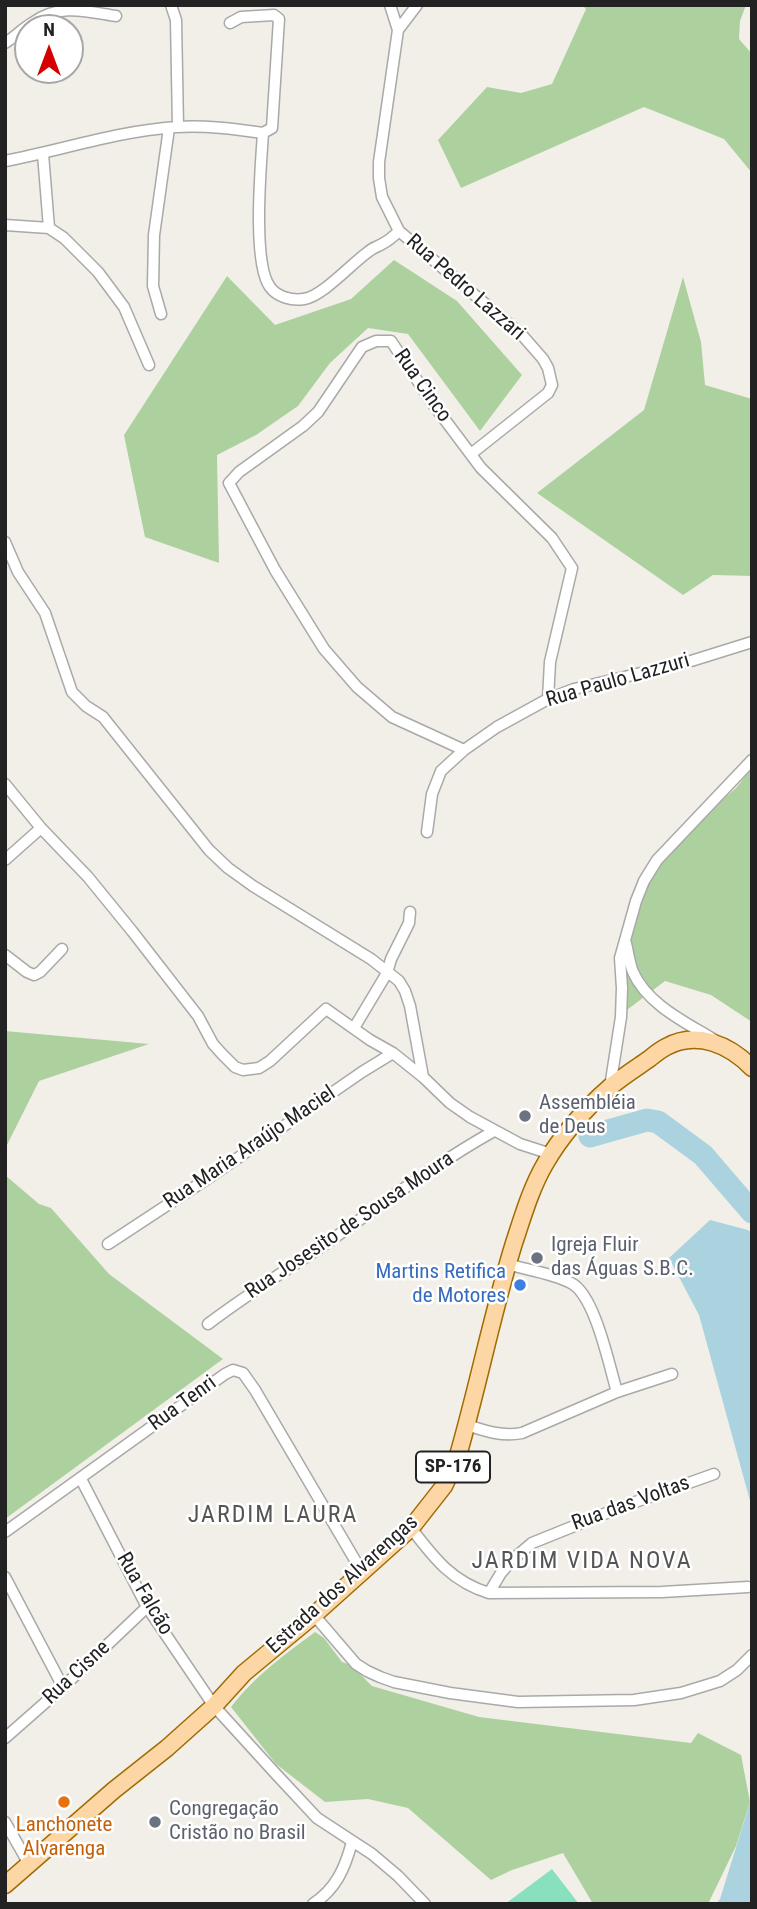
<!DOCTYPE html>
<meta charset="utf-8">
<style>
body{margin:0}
#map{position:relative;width:757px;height:1909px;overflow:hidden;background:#f2efe9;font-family:"Roboto Condensed",sans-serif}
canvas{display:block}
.frame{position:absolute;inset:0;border:7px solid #222;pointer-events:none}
.north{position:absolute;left:14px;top:14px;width:70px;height:70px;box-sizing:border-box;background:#fff;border:2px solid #a7a7a7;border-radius:50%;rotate:0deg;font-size:19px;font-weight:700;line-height:28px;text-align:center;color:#222}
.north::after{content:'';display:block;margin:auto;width:24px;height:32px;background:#d40000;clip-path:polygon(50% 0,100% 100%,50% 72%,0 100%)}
</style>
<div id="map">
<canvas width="757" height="1909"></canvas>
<div class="frame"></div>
<div class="north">N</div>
</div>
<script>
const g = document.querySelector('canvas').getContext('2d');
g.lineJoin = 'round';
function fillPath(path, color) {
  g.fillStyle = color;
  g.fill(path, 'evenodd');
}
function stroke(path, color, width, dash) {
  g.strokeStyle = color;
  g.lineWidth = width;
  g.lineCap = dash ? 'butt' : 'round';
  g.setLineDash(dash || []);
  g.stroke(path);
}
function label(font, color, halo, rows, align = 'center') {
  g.font = font + ' "Roboto Condensed",sans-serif';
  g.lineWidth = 5;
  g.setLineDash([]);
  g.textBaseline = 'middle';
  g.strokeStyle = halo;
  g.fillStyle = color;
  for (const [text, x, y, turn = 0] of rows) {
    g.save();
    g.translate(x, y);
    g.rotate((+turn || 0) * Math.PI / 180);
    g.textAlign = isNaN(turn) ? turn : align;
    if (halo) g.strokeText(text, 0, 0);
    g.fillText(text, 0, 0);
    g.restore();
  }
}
fillPath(new Path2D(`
 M582 5H746L740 21 739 39 752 54V173L724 139 644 107 461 188 438 140 487 87 521 93 552 84 586 9Z
 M394 260 457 301 522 375 480 431 408 334 368 328 330 363 298 406 256 435 217 455 219 563 145 537 124 435 227 276 275 325 351 299Z
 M683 277 701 342 705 385 752 399V576L713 575 683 595 537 493 644 410Z
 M752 768V1022L711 995 665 981 627 1010V947L641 903 653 874 669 853 707 813 736 788Z
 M5 1031 149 1044 39 1081 5 1149Z
 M5 1175 39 1204 51 1208 109 1274 223 1359 5 1519Z
 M315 1632 324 1638 342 1662 351 1665 372 1686 479 1717 691 1743 698 1733 741 1755 750 1802 736 1846 708 1904H593L563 1853 512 1870 491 1880 408 1808 368 1799 325 1802 276 1764 231 1707C256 1675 283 1656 315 1632Z`), '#add19e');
fillPath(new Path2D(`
 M552 1869 579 1904H505Z`), '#88e0be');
fillPath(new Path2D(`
 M710 1220 748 1230 752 1233V1508L699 1315 669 1258Z
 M752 1796V1904H716L720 1899Z`), '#aad3df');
stroke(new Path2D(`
 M590 1136 647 1120 658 1122 703 1155 752 1212`), '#aad3df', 23);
const street = new Path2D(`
 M171 5 176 20 178 127
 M390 5 398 30 379 162V178L382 197 399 231 522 335 543 359 548 368 552 385 548 393 471 454
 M398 30 417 5
 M5 43C15 37 22 29 32 23 60 3 85 11 116 16
 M263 133C261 164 252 263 270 287 277 297 292 301 304 299 323 296 351 264 368 252 372 248 377 247 382 244 388 241 394 236 399 231
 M43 154 49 228
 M5 161C62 150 118 131 176 127 205 125 235 129 263 133L272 128 279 19 274 15 241 17 230 23
 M5 225 49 228 64 238 98 272 124 307 149 365
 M161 314 153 286 154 235 169 128
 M5 542 18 572 45 613 72 692 86 706 103 717 209 850 228 868 253 886 371 959 399 981 405 991 410 1006 423 1077
 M464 750 392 717 357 687 324 649 275 570 229 483 239 472 303 426 318 412 362 347 376 341H391L433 404 481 468 552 538 572 568 550 662 548 699
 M5 784 41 828 88 877 132 931 198 1016 213 1044 222 1054 235 1067 243 1070 259 1068 270 1061 326 1009 370 1040 393 1053 423 1077 450 1103 470 1117 520 1144 551 1154
 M427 832 432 794 441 771 464 750 497 727 548 699 574 689 691 661 752 642
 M5 860 41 828
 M625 940C628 950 629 962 633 972 647 1004 685 1022 713 1039
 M5 955 27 972 34 975 40 972 62 949
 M354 1028 387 973 391 959 409 923 410 912
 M610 1087 621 1017 622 988 620 958 636 901 644 881 657 860 752 760
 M108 1244 216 1173 362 1072 393 1053
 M507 1264C527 1270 552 1273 571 1283 595 1295 609 1365 617 1392
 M208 1324C246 1295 285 1271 324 1245 380 1206 435 1164 494 1131
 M467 1425C485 1431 503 1437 522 1433L617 1392 672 1374
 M81 1479 147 1607 214 1706 275 1773 317 1818 372 1854 398 1876 425 1904
 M411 1528C434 1558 452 1582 489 1593L662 1592 748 1587
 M5 1532 225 1374 233 1370 243 1373 255 1390 362 1572
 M5 1577 63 1687
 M489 1593 501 1573 512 1560 532 1543 624 1506 714 1474
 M314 1615 356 1664 367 1671 380 1677 394 1682 450 1693 518 1702 634 1700 681 1693 720 1681 737 1670 752 1655
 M5 1738 63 1687 147 1607
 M5 1822 29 1864
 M313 1904C336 1889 345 1868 352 1842`);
const primary = new Path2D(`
 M5 1885 114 1790 167 1748 214 1706 244 1673 314 1615 411 1528 444 1486 457 1459C478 1387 492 1314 514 1243 523 1216 531 1188 545 1164 561 1136 586 1108 610 1087 622 1077 636 1068 649 1059 654 1055 660 1050 666 1047 697 1030 730 1045 752 1068`);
stroke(street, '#a9a9a9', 13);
stroke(primary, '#a06b00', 19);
stroke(street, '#fff', 10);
stroke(primary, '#fcd6a4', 16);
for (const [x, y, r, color] of [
 [525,1116,7,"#6b7280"],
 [537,1258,7,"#6b7280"],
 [520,1285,7,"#3f7fe0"],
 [64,1802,7,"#e8710a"],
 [155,1822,7,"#6b7280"]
]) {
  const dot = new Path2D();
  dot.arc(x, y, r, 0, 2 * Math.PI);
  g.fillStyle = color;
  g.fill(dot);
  stroke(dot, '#fff', 2.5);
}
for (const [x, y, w] of [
 [453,1467,74]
]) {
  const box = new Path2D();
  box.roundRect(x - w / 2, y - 15.5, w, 31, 5);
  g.fillStyle = '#fff';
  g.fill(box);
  stroke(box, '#222', 2);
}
label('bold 19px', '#222', null, [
 ["SP-176",453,1467]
]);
label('21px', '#222', '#fff', [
 ["Rua Pedro Lazzari",465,288,41],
 ["Rua Cinco",422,386,55],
 ["Rua Paulo Lazzuri",618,681,-16],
 ["Rua Maria Araújo Maciel",250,1148,-34],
 ["Rua Josesito de Sousa Moura",350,1226,-34],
 ["Rua Tenri",183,1404,-36],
 ["Rua das Voltas",631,1504,-20],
 ["Estrada dos Alvarengas",343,1585,-42],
 ["Rua Falcão",144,1594,60],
 ["Rua Cisne",77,1673,-43]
]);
label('21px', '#5b616d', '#fff', [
 ["Assembléia",539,1104],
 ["de Deus",539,1128],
 ["Igreja Fluir",551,1246],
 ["das Águas S.B.C.",551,1270],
 ["Congregação",169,1810],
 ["Cristão no Brasil",169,1834]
], 'left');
label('21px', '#366cbe', '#fff', [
 ["Martins Retifica",506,1273],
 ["de Motores",506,1297]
], 'right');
label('21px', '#c56008', '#fff', [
 ["Lanchonete",64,1826],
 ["Alvarenga",64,1850]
]);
g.letterSpacing = '2px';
label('24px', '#555', '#fff', [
 ["JARDIM LAURA",273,1516],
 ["JARDIM VIDA NOVA",582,1562]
]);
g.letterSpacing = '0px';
</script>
